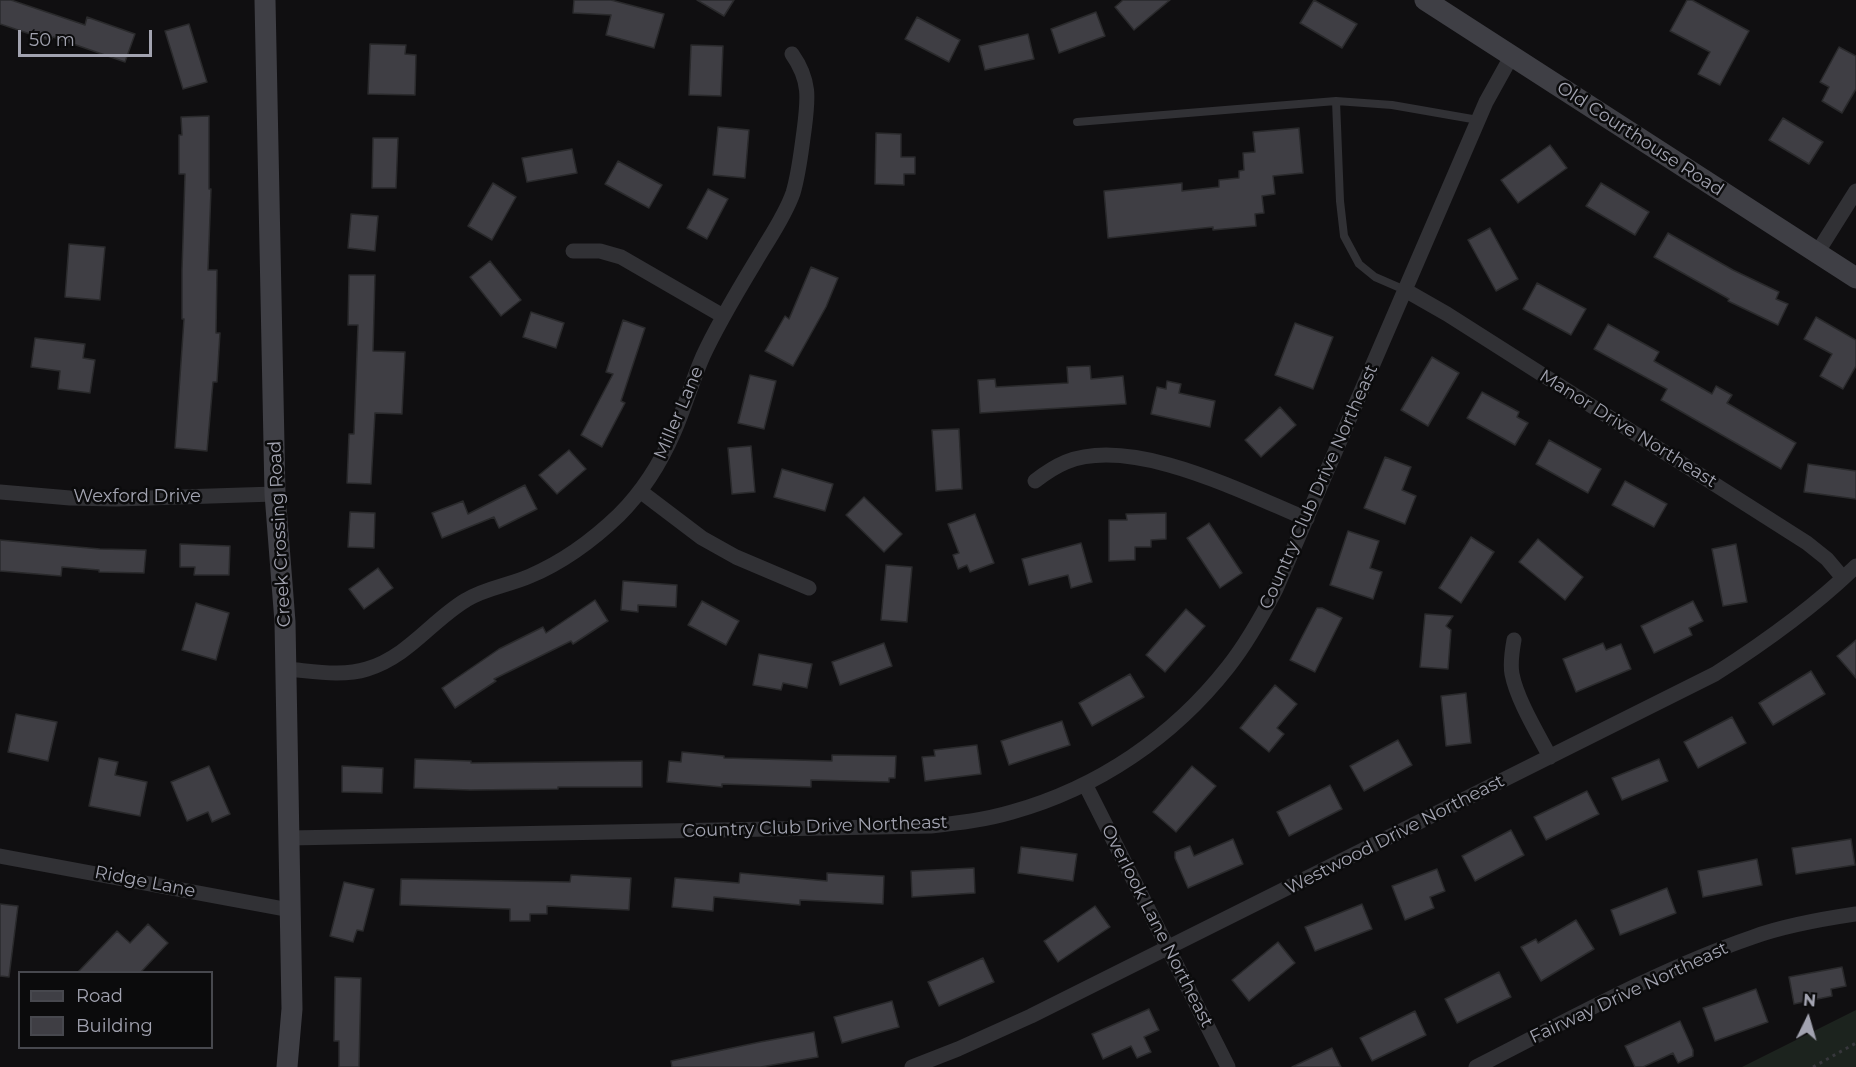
<!DOCTYPE html>
<style>
body{margin:0}
#map{position:relative;width:1856px;height:1067px;overflow:hidden;background:#100f11;font-family:Montserrat,sans-serif}
canvas{display:block}
.legend{position:absolute;left:18px;top:971px;width:195px;height:78px;box-sizing:border-box;background:#0b0b0c;border:2px solid #47484e;margin:0;padding:8px 10px;list-style:none;font-size:18px;color:#a2a3b0}
.legend li{display:flex;align-items:center;gap:12px;height:30px}
.legend b{width:30px;border:2px solid #47484e}
.north{position:absolute;left:1778px;top:989px;width:60px;height:60px;-webkit-text-stroke:4px #0b0b0c;paint-order:stroke;rotate:5deg;font-size:16px;font-weight:700;line-height:24px;text-align:center;color:#a2a3b0}
.north::after{content:'';display:block;margin:auto;width:21px;height:27px;background:#a2a3b0;clip-path:polygon(50% 0,100% 100%,50% 72%,0 100%)}
.scale{position:absolute;left:18px;top:30px;width:134px;height:27px;box-sizing:border-box;border:3px solid #a2a3b0;border-top:0;padding-left:8px;font-size:18px;line-height:21px;white-space:nowrap;color:#a2a3b0;-webkit-text-stroke:4px #0b0b0c;paint-order:stroke}
</style>
<div id="map">
<canvas width="1856" height="1067"></canvas>
<ul class="legend">
<li><b style="height:8px;background:#3f3f45"></b>Road</li>
<li><b style="height:16px;background:#3f3e44"></b>Building</li>
</ul>
<div class="north">N</div>
<div class="scale">50 m</div>
</div>
<script>
const g = document.querySelector('canvas').getContext('2d');
g.lineJoin = 'round';
function fillPath(path, color) {
  g.fillStyle = color;
  g.fill(path, 'evenodd');
}
function stroke(path, color, width, dash) {
  g.strokeStyle = color;
  g.lineWidth = width;
  g.lineCap = dash ? 'butt' : 'round';
  g.setLineDash(dash || []);
  g.stroke(path);
}
function label(font, color, halo, rows, align = 'center') {
  g.font = font + ' Montserrat,sans-serif';
  g.lineWidth = 5;
  g.setLineDash([]);
  g.textBaseline = 'middle';
  g.strokeStyle = halo;
  g.fillStyle = color;
  for (const [text, x, y, turn = 0] of rows) {
    g.save();
    g.translate(x, y);
    g.rotate((+turn || 0) * Math.PI / 180);
    g.textAlign = isNaN(turn) ? turn : align;
    if (halo) g.strokeText(text, 0, 0);
    g.fillText(text, 0, 0);
    g.restore();
  }
}
fillPath(new Path2D(`
 M1856 1010V1067H1742Z`), '#1c231e');
const building = new Path2D(`
 M0 0H11L85 25 87 17 135 34 125 62 53 37 51 41 0 24Z
 M574 0H611L664 14 654 48 606 35 611 15 573 13Z
 M697 0H734L724 16Z
 M1123 0H1170L1134 30 1115 7Z
 M1314 0 1357 24 1342 48 1300 23Z
 M1687 0H1692L1749 31 1720 85 1698 74 1710 52 1670 31Z
 M1096 12 1105 36 1059 53 1051 29Z
 M917 17 960 40 949 62 905 39Z
 M189 24 207 82 183 89 165 31Z
 M1028 34 1034 59 985 70 979 46Z
 M370 44 406 45 405 54 416 55 415 95 368 94Z
 M691 45 723 46 721 96 689 95Z
 M1839 47 1856 56V89L1842 113 1822 101 1829 87 1820 82Z
 M209 116V189H211L208 270H217L216 333H220L217 382H213L207 451 175 448 184 319H182V270L185 174H179V135H182L181 117Z
 M1783 118 1823 142 1809 164 1769 140Z
 M718 127 749 130 745 178 713 175Z
 M1299 128 1303 173 1273 176 1275 194 1262 196 1264 213 1255 214 1256 226 1213 230V227L1108 238 1104 191 1182 183V191L1219 187V180L1239 178V171L1244 170 1243 153 1255 152 1253 132Z
 M876 133 901 134V157H915V174H904V185L875 184Z
 M373 138H398L396 188H372Z
 M1550 145 1567 168 1518 203 1501 180Z
 M572 149 577 173 527 182 522 158Z
 M618 161 662 185 649 208 605 184Z
 M493 183 516 197 492 240 468 226Z
 M1601 183 1649 212 1635 235 1586 206Z
 M708 189 728 199 707 239 687 228Z
 M351 214 378 216 375 251 348 248Z
 M1490 228 1518 279 1496 291 1468 240Z
 M1668 233 1733 270 1779 292 1776 299 1788 304 1778 325 1728 301 1729 299 1654 257Z
 M69 244 105 247 100 300 65 297Z
 M490 261 521 300 501 316 470 277Z
 M811 267 838 278 826 307 793 366 765 351 785 316 789 319Z
 M349 275H375L373 351 405 352 402 414 375 413 371 484 347 483 349 434H354L358 325H348Z
 M1537 283 1586 309 1571 335 1523 309Z
 M531 312 564 323 556 348 523 337Z
 M1816 317 1856 340V366L1843 389 1820 376 1832 354 1804 339Z
 M623 320 645 328 621 401 625 403 602 447 581 435 613 374 606 372Z
 M1295 323 1333 337 1313 389 1275 375Z
 M1608 324 1659 352 1654 361 1712 394 1716 386 1732 395 1727 403 1796 443 1781 469 1661 400 1667 389 1594 349Z
 M35 338 85 344 83 358 95 360 90 393 58 389 60 371 31 367Z
 M1432 357 1459 373 1428 426 1401 410Z
 M1090 366 1091 379 1123 376 1126 404 980 413 978 380 995 379 996 387 1068 383 1067 367Z
 M750 375 776 381 764 429 738 423Z
 M1167 381 1181 384 1179 393 1215 401 1210 427 1151 414 1157 387 1166 389Z
 M1482 392 1519 412 1517 417 1528 423 1515 445 1467 418Z
 M1280 407 1296 425 1261 457 1245 440Z
 M959 429 962 489 936 491 932 430Z
 M1549 440 1601 469 1588 493 1536 464Z
 M751 446 755 492 732 494 728 448Z
 M569 450 586 469 557 494 539 475Z
 M1385 457 1411 467 1402 490 1416 496 1405 524 1364 508Z
 M1808 464 1856 471V499L1804 492Z
 M782 469 833 484 825 511 774 497Z
 M1625 481 1667 504 1654 527 1612 505Z
 M525 485 537 509 499 528 494 517 442 538 432 513 463 501 468 514Z
 M864 497 902 534 884 552 846 515Z
 M350 512 375 513 374 548 348 547Z
 M1166 513V539L1151 540V547H1135V560L1109 561V520H1127L1126 514Z
 M975 514 994 563 970 572 967 565 958 569 953 555 959 553 948 524Z
 M1209 523 1242 573 1220 588 1187 538Z
 M1348 531 1379 541 1370 568 1382 572 1373 599 1330 585Z
 M1471 537 1494 552 1461 603 1439 588Z
 M1538 539 1583 577 1565 600 1519 562Z
 M0 540 100 549 146 550 144 573 99 572V570L62 567 61 576 0 571Z
 M1081 543 1092 582 1071 588 1068 575 1029 585 1022 559Z
 M180 544 230 546 229 575H194L195 567H180Z
 M1736 544 1747 602 1723 606 1712 549Z
 M886 565 912 567 907 622 881 620Z
 M378 568 393 588 364 609 349 589Z
 M623 581 677 585 676 607 638 605V612L621 610Z
 M595 600 608 621 573 644 571 641 494 679 496 681 455 708 442 688 499 649 543 627 546 633Z
 M702 601 739 621 726 645 688 625Z
 M1693 601 1703 621 1689 628 1692 635 1654 653 1641 626Z
 M196 603 229 613 216 660 182 650Z
 M1317 608H1322L1342 618 1315 672 1290 660Z
 M1186 609 1205 626 1165 672 1146 655Z
 M1425 614 1453 616 1446 626 1451 630 1448 669 1420 667Z
 M1856 640V678L1837 656Z
 M884 643 892 666 840 685 832 662Z
 M1603 643 1606 650 1621 644 1631 669 1576 692 1563 659Z
 M759 654 812 664 807 688 783 683 781 690 753 685Z
 M1811 671 1825 694 1773 725 1759 703Z
 M1130 674 1144 697 1092 726 1079 703Z
 M1275 685 1297 704 1277 728 1284 734 1269 752 1240 728Z
 M1466 693 1471 743 1446 746 1441 696Z
 M16 714 57 722 48 761 8 752Z
 M1732 717 1746 743 1698 768 1684 742Z
 M1062 721 1070 745 1009 765 1001 741Z
 M1398 740 1412 765 1364 791 1350 766Z
 M977 745 981 774 925 781 922 757 935 756 934 750Z
 M682 752 724 756V758L832 761V755L896 756 895 778H889V782L811 780V787L722 784V787L667 782 669 761 681 762Z
 M99 758 118 762 115 775 147 782 140 816 89 806Z
 M415 759 471 761V763L642 761V787H558V789L470 790 414 788Z
 M1659 759 1668 781 1622 800 1612 778Z
 M209 766 230 814 212 822 208 812 187 821 171 782Z
 M342 766 383 768 382 793 342 792Z
 M1192 766 1216 786 1176 832 1153 812Z
 M1330 785 1342 809 1289 836 1277 812Z
 M1587 791 1599 814 1546 840 1534 817Z
 M1511 830 1524 855 1475 881 1462 856Z
 M1233 839 1243 864 1188 888 1175 858V852L1190 846 1194 856Z
 M1851 839 1855 865 1796 874 1792 848Z
 M1021 847 1077 854 1073 881 1018 873Z
 M1757 859 1762 885 1703 897 1698 871Z
 M974 868 975 893 912 897 911 871Z
 M1437 869 1445 891 1430 897 1434 908 1405 920 1392 886Z
 M740 873 827 881V873L884 876 883 904 800 900V905L714 897 713 911 672 907 675 878 739 883Z
 M571 875 631 878 629 910 547 906V914H530V921H510V909L400 905 401 879 570 882Z
 M344 882 374 889 363 931 357 930 353 942 330 936Z
 M1667 888 1676 913 1620 935 1611 910Z
 M0 904 18 906 9 977 0 976Z
 M1362 904 1372 929 1315 951 1305 927Z
 M1095 906 1110 927 1058 962 1044 941Z
 M1576 920 1594 949 1541 981 1521 947 1536 939 1538 943Z
 M148 924 168 943 141 972H78L117 931 130 943Z
 M1278 942 1295 963 1249 1001 1232 980Z
 M983 958 994 982 939 1006 928 982Z
 M1842 967 1846 986 1831 989 1832 996 1794 1004 1789 977Z
 M1499 972 1511 997 1457 1023 1445 999Z
 M335 977 361 978 359 1067H339V1041H334Z
 M1756 989 1768 1022 1715 1041 1703 1008Z
 M892 1001 899 1027 842 1043 834 1017Z
 M1149 1009 1159 1030 1144 1037 1151 1052 1137 1058 1131 1046 1103 1059 1092 1034Z
 M1415 1011 1426 1035 1372 1061 1360 1038Z
 M1680 1021 1693 1050V1056L1678 1063 1673 1053 1643 1067H1635L1625 1046Z
 M814 1032 818 1057 761 1067H672L671 1061 760 1042Z
 M1332 1048 1341 1067H1292Z`);
fillPath(building, '#3f3e44');
stroke(building, '#2a2a2c', 1.5);
stroke(new Path2D(`
 M1813 1067 1856 1043`), '#37373c', 3, [3, 4.5]);
stroke(new Path2D(`
 M1336 101 1340 201 1344 236 1359 264 1375 277 1405 290
 M1077 122 1336 101 1392 105 1478 120`), '#313135', 8);
stroke(new Path2D(`
 M573 251H600L621 257 723 316
 M1817 253 1856 191
 M1405 290 1447 314 1807 543 1827 559 1843 578
 M1035 481C1044 474 1054 467 1066 462 1133 435 1244 493 1307 519
 M640 491 702 538 736 557 809 588
 M0 492 70 498 116 499 275 494
 M1514 640C1512 651 1510 663 1512 674 1517 700 1538 734 1550 757
 M286 669C312 671 342 677 367 669 409 656 431 621 466 600 485 588 510 585 530 576 563 562 594 539 619 515 642 492 661 462 674 432 685 407 692 381 703 356 720 319 742 284 763 249 774 231 786 213 793 193 799 173 801 152 804 131 808 100 811 81 792 54
 M1085 784 1228 1067
 M289 838 931 826C958 823 985 820 1012 812 1098 788 1173 737 1228 667 1247 643 1262 616 1276 589L1486 102 1511 57
 M0 856 290 910
 M912 1067 958 1049 1031 1016 1715 674C1765 642 1813 608 1856 566
 M1476 1067C1567 1021 1657 970 1753 937 1786 925 1822 919 1856 914`), '#313135', 15);
stroke(new Path2D(`
 M265 0 275 494 285 622 292 1009 287 1067
 M1425 0 1856 278`), '#3f3f45', 21);
label('18px', '#a2a3b0', '#0b0b0c', [
 ["Old Courthouse Road",1640,139,33],
 ["Miller Lane",679,413,-67],
 ["Manor Drive Northeast",1628,429,32],
 ["Country Club Drive Northeast",1319,487,-66],
 ["Wexford Drive",137,497],
 ["Creek Crossing Road",280,534,-93],
 ["Country Club Drive Northeast",815,827,-2],
 ["Westwood Drive Northeast",1395,835,-27],
 ["Ridge Lane",145,882,11],
 ["Overlook Lane Northeast",1157,926,63],
 ["Fairway Drive Northeast",1629,993,-25]
]);
</script>
